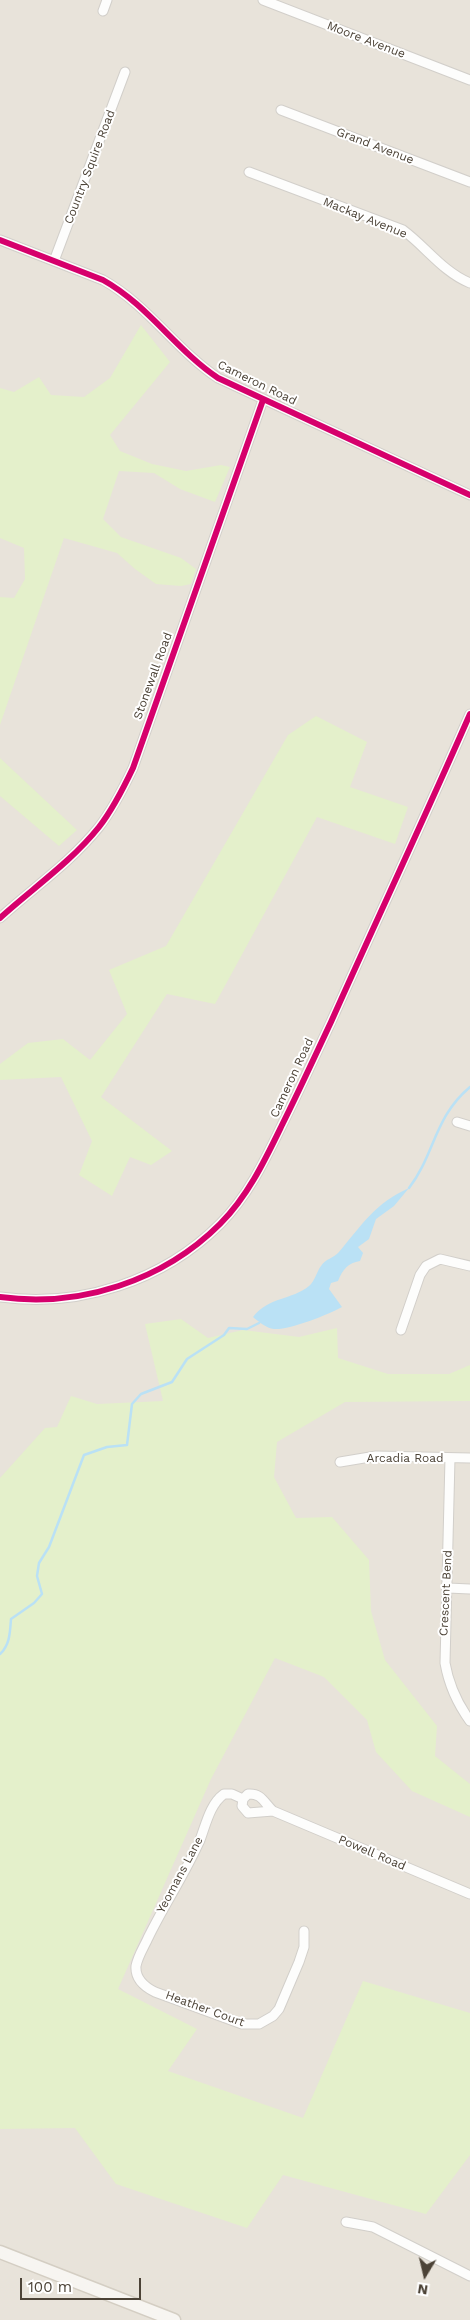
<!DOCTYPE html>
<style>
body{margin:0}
#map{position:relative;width:470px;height:2320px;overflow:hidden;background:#f4f1ed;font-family:"Work Sans",sans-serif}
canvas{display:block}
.north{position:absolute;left:400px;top:2250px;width:50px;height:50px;-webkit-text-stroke:4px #fff;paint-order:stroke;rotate:189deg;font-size:14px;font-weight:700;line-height:20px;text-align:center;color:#4c4337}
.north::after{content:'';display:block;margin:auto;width:18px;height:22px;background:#4c4337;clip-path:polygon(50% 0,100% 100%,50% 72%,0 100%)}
.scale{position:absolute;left:20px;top:2278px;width:121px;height:22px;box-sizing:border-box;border:2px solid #4c4337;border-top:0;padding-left:6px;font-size:15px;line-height:18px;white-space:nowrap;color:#4c4337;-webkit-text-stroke:4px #fff;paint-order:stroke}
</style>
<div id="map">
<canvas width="470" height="2320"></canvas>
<div class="north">N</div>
<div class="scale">100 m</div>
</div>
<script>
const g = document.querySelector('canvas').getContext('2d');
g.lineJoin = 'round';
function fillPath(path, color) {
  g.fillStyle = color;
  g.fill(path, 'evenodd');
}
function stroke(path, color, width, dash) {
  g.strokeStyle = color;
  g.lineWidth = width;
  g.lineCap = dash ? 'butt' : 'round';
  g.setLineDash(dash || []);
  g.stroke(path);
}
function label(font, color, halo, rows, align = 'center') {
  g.font = font + ' "Work Sans",sans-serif';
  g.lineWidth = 4;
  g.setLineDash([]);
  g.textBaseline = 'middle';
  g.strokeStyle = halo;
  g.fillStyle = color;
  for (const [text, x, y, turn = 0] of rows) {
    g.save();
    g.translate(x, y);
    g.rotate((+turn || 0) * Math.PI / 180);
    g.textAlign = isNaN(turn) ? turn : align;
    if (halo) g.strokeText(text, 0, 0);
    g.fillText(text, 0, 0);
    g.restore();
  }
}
fillPath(new Path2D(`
 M0 0H470V2320H0Z`), '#e8e3da');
fillPath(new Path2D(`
 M141 325 170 362 110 435 120 451 152 464 186 471 221 465 230 467 215 502 180 489 154 473 119 471 103 519 121 537 181 558 196 569 191 584 181 586 156 584 135 569 117 553 64 538 0 725V597L14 598 25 579 24 548 0 538V388L14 392 39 377 51 395 84 397 110 378Z
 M316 716 367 742 350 787 408 807 395 844 317 817 215 1004 167 994 101 1097 172 1151 151 1165 130 1157 112 1196 79 1175 92 1141 61 1077 0 1080V1064L28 1043 63 1039 90 1060 127 1014 109 970 166 946 288 735Z
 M0 758 77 830 59 846 0 796Z
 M181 1319 208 1338 243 1330 299 1337 337 1328 338 1358 388 1374H449L470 1365V1401L345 1402 277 1442 274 1477 296 1518 332 1517 369 1560 371 1611 385 1660 437 1726 435 1756 470 1784V1817L412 1791 376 1752 367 1720 324 1677 275 1658 211 1779 118 1989 197 2029 168 2071 303 2118 363 1981 470 2013V2155L426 2214 283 2175 247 2228 116 2184 75 2128 0 2129V1478L45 1428 57 1427 71 1396 97 1404 163 1401 145 1324Z`), '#e4f0cb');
fillPath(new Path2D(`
 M409 1188 394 1206 376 1219 369 1239 358 1247 363 1253 360 1261C348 1263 343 1269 338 1281L331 1283 329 1289 342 1307C327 1315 290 1330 274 1329 266 1328 259 1322 253 1317 268 1297 292 1300 309 1286 315 1281 317 1271 321 1266 325 1259 334 1258 339 1252 362 1225 375 1203 409 1188Z`), '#bae1f5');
stroke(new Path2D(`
 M409 1188C435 1154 434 1117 470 1087
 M0 1654C10 1645 10 1632 11 1619L34 1603 42 1594 37 1576 39 1563 49 1547 84 1455 107 1447 127 1445 132 1404 141 1394 172 1382 187 1359 224 1335 229 1328 247 1329 259 1323`), '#bae1f5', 2.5);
const minor = new Path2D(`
 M263 0 470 80
 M103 11 107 0
 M281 110 470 182
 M249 172 403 230C426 247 443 272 470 283
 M0 240 103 280C148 305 176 350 218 378L470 495
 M54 261 125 72
 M0 918C33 888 71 862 99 827 113 809 123 789 133 768L263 400
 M457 1122 470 1126
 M0 1297C80 1308 163 1281 220 1224 248 1196 265 1160 282 1125 299 1091 315 1056 331 1022 377 919 425 817 470 714
 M401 1330 420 1275 426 1266 440 1259 470 1266
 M450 1458 445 1663C449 1686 457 1703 470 1721
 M340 1462 376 1456 470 1458
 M448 1588 470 1589
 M243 1799 232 1794H224C210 1804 206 1824 200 1840 185 1874 164 1905 148 1938 144 1947 138 1956 136 1966 135 1979 145 1987 155 1992L242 2024H259L273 2016 279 2009 299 1962 304 1947V1931
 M273 1811 248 1813 242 1806 243 1799 248 1794C262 1793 264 1803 273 1811L470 1894
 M346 2222 373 2227 470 2276`);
const secondary = new Path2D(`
 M0 2252 174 2320`);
stroke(minor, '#d2cfca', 11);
stroke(secondary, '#d4cec3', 15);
stroke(minor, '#fdfdfc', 9);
stroke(secondary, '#f7f5f1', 12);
stroke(new Path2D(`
 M0 240 103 280C148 305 176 350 218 378L470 495
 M0 918C33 888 71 862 99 827 113 809 123 789 133 768L263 400
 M0 1297C80 1308 163 1281 220 1224 248 1196 265 1160 282 1125 299 1091 315 1056 331 1022 377 919 425 817 470 714`), '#d6006c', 6);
label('12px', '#4c4337', '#fff', [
 ["Moore Avenue",366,40,21],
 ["Grand Avenue",375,146,21],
 ["Country Squire Road",90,167,-69],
 ["Mackay Avenue",365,218,22],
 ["Cameron Road",257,383,26],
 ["Stonewall Road",153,676,-70],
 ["Cameron Road",292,1078,-65],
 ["Arcadia Road",405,1458],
 ["Crescent Bend",446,1593,-87],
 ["Powell Road",372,1853,23],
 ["Yeomans Lane",180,1875,-62],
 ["Heather Court",205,2009,20]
]);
</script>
